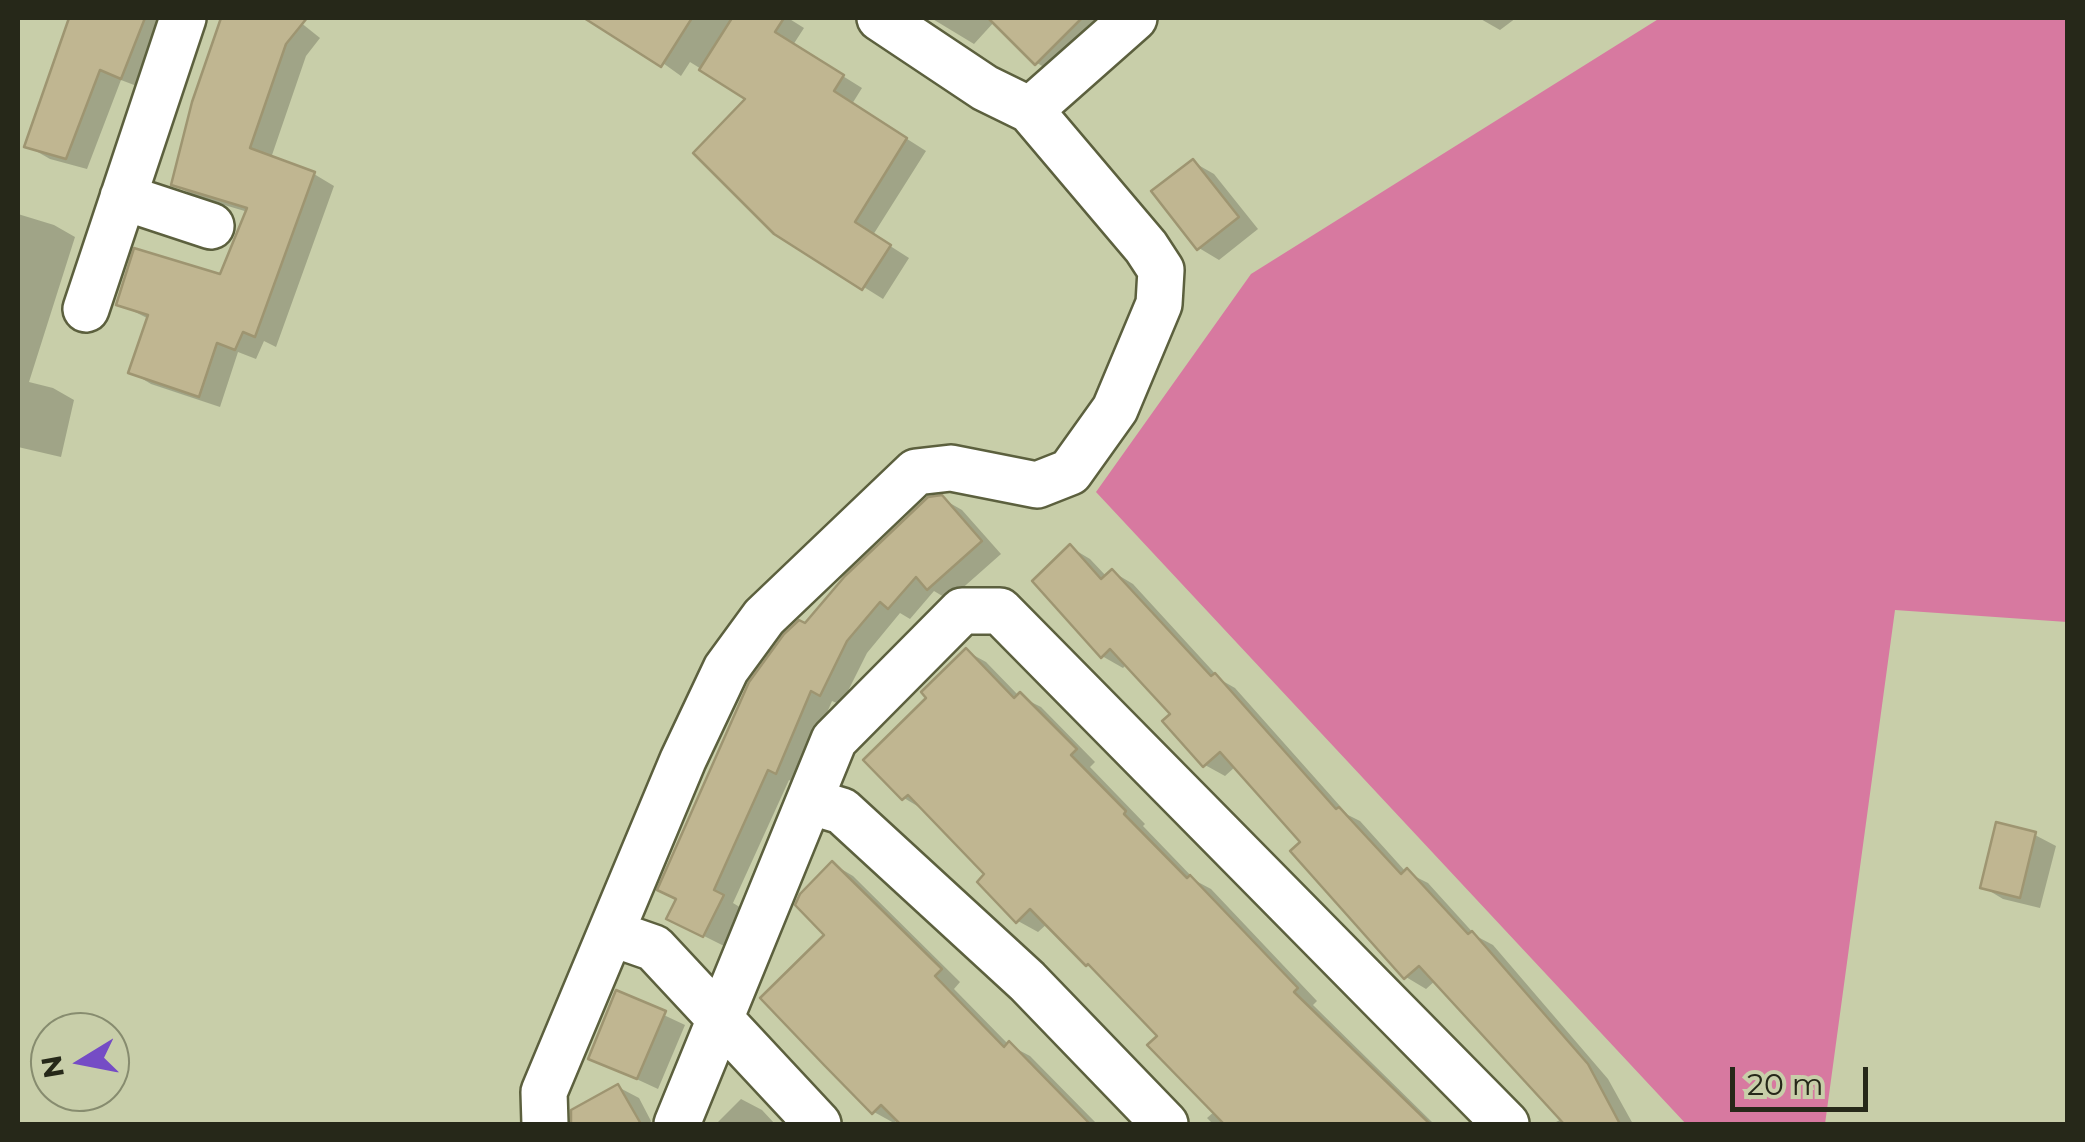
<!DOCTYPE html>
<style>
body{margin:0}
#map{position:relative;width:2085px;height:1142px;overflow:hidden;background:#c8cea9;font-family:Montserrat,sans-serif}
canvas{display:block}
.frame{position:absolute;inset:0;border:20px solid #262819;pointer-events:none}
.north{position:absolute;left:30px;top:1012px;width:100px;height:100px;box-sizing:border-box;background:#c8cea9;border:2px solid #878c6f;border-radius:50%;rotate:260deg;font-size:28px;font-weight:700;line-height:40px;text-align:center;color:#262819}
.north::after{content:'';display:block;margin:auto;width:35px;height:45px;background:#754cc5;clip-path:polygon(50% 0,100% 100%,50% 72%,0 100%)}
.scale{position:absolute;left:1730px;top:1067px;width:138px;height:45px;box-sizing:border-box;border:5px solid #262819;border-top:0;padding-left:12px;font-size:30px;line-height:35px;white-space:nowrap;color:#262819;-webkit-text-stroke:8px #c8cea9;paint-order:stroke}
</style>
<div id="map">
<canvas width="2085" height="1142"></canvas>
<div class="frame"></div>
<div class="north">N</div>
<div class="scale">20 m</div>
</div>
<script>
const g = document.querySelector('canvas').getContext('2d');
g.lineJoin = 'round';
function fillPath(path, color) {
  g.fillStyle = color;
  g.fill(path, 'evenodd');
}
function stroke(path, color, width, dash) {
  g.strokeStyle = color;
  g.lineWidth = width;
  g.lineCap = dash ? 'butt' : 'round';
  g.setLineDash(dash || []);
  g.stroke(path);
}
fillPath(new Path2D(`
 M1660 18H2067V622L1895 610 1825 1124H1686L1096 492 1251 274Z`), '#d779a0');
fillPath(new Path2D(`
 M72 18H161L152 32 162 37 142 88 121 80 87 169 50 159 29 147Z
 M220 18H295L320 38 306 56 271 158 314 174 334 186 276 347 264 341 256 359 238 352 220 407 151 384 131 372 149 319 119 304 221 277 248 212 194 196 174 184 222 22Z
 M600 18H788L804 28 793 45 862 88 852 104 926 151 873 235 909 258 883 299 776 232 749 99 690 62 681 76Z
 M931 18H1127L1056 74 1037 63 995 21 974 44Z
 M1479 18H1516L1500 30Z
 M1193 162 1214 174 1258 229 1219 260 1199 248Z
 M18 214 54 225 75 237 29 382 53 388 74 400 61 457 18 447Z
 M941 498 962 510 1001 554 949 600 934 591 910 619 900 613 867 653 841 705 832 701 797 783 789 780 733 903 743 909 724 946 690 929 806 626Z
 M1070 547 1090 559 1107 577 1113 572 1133 584 1221 680 1235 688 1348 815 1360 821 1406 872 1428 883 1476 936 1493 945 1608 1079 1633 1124H1552L1562 1119 1436 980 1426 989 1406 977 1294 851 1304 842 1236 766 1225 776 1205 765 1174 714 1127 664 1123 668 1102 656Z
 M966 651 986 662 1019 696 1041 707 1095 762 1090 767 1145 824 1143 826 1196 881 1211 889 1317 1001 1313 1005 1434 1124H1213L1207 1118 1215 1111 1161 1036 1048 923 1038 932 1018 921 988 875 924 810 904 798 866 760 930 698Z
 M1998 825 2035 835 2056 846 2040 908 2003 899 1983 887Z
 M833 864 853 876 960 982 954 989 1009 1045 1030 1056 1097 1124H903L898 1119 894 1123 874 1112 828 935Z
 M617 993 685 1025 658 1089 591 1058Z
 M618 1087 639 1098 651 1121 649 1124H576L574 1120Z
 M741 1099 762 1110 775 1124H716Z`), '#0003');
const building = new Path2D(`
 M69 18H145L121 79 100 70 66 159 24 147Z
 M221 18H307L286 44 250 148 315 172 255 337 243 332 235 350 217 343 199 397 128 373 148 315 116 305 134 248 220 274 247 208 171 185 192 102Z
 M584 18H692L661 67Z
 M732 18H784L775 32 844 75 834 91 907 138 855 222 891 245 862 290 774 234 693 153 745 99 699 70Z
 M988 18H1082L1035 65Z
 M1193 159 1239 217 1197 250 1151 191Z
 M942 495 982 541 927 590 916 577 888 609 880 602 847 641 820 696 811 691 776 774 768 770 714 890 724 895 703 937 666 919 676 899 657 890 749 682 784 634 799 620 805 623 845 576 928 497Z
 M1070 544 1101 579 1112 569 1211 676 1215 673 1336 809 1339 807 1401 874 1407 868 1468 934 1472 931 1588 1064 1620 1124H1564L1419 966 1404 979 1290 851 1300 842 1220 752 1203 767 1162 721 1170 714 1110 649 1101 658 1032 581Z
 M966 648 1014 698 1020 692 1077 749 1071 755 1126 811 1124 814 1187 878 1190 875 1298 988 1294 992 1430 1124H1224L1147 1045 1157 1036 1088 964 1086 966 1030 909 1016 923 977 882 984 874 908 795 902 800 863 760 926 698 921 692Z
 M1996 822 2036 832 2020 898 1980 888Z
 M832 861 942 969 935 976 1004 1047 1009 1041 1090 1124H900L881 1105 872 1114 825 1066 760 998 824 935 795 905 800 894Z
 M616 990 666 1011 637 1079 588 1059Z
 M618 1084 641 1124H571V1110Z`);
fillPath(building, '#c0b691');
stroke(building, '#9e9571', 2.5);
const street = new Path2D(`
 M1030 110 1134 18
 M123 197 211 226
 M86 309 183 18
 M809 801 842 811 1027 981 1165 1124
 M611 933 654 948 818 1124
 M545 1124 544 1092 683 760 726 669 764 617 916 472 951 468 1037 485 1070 472 1115 409 1159 304 1161 270 1146 247 1030 110 985 88 880 18
 M677 1124 834 740 962 611H1000L1506 1124`);
stroke(street, '#5c603e', 50);
stroke(street, '#fff', 45);
</script>
